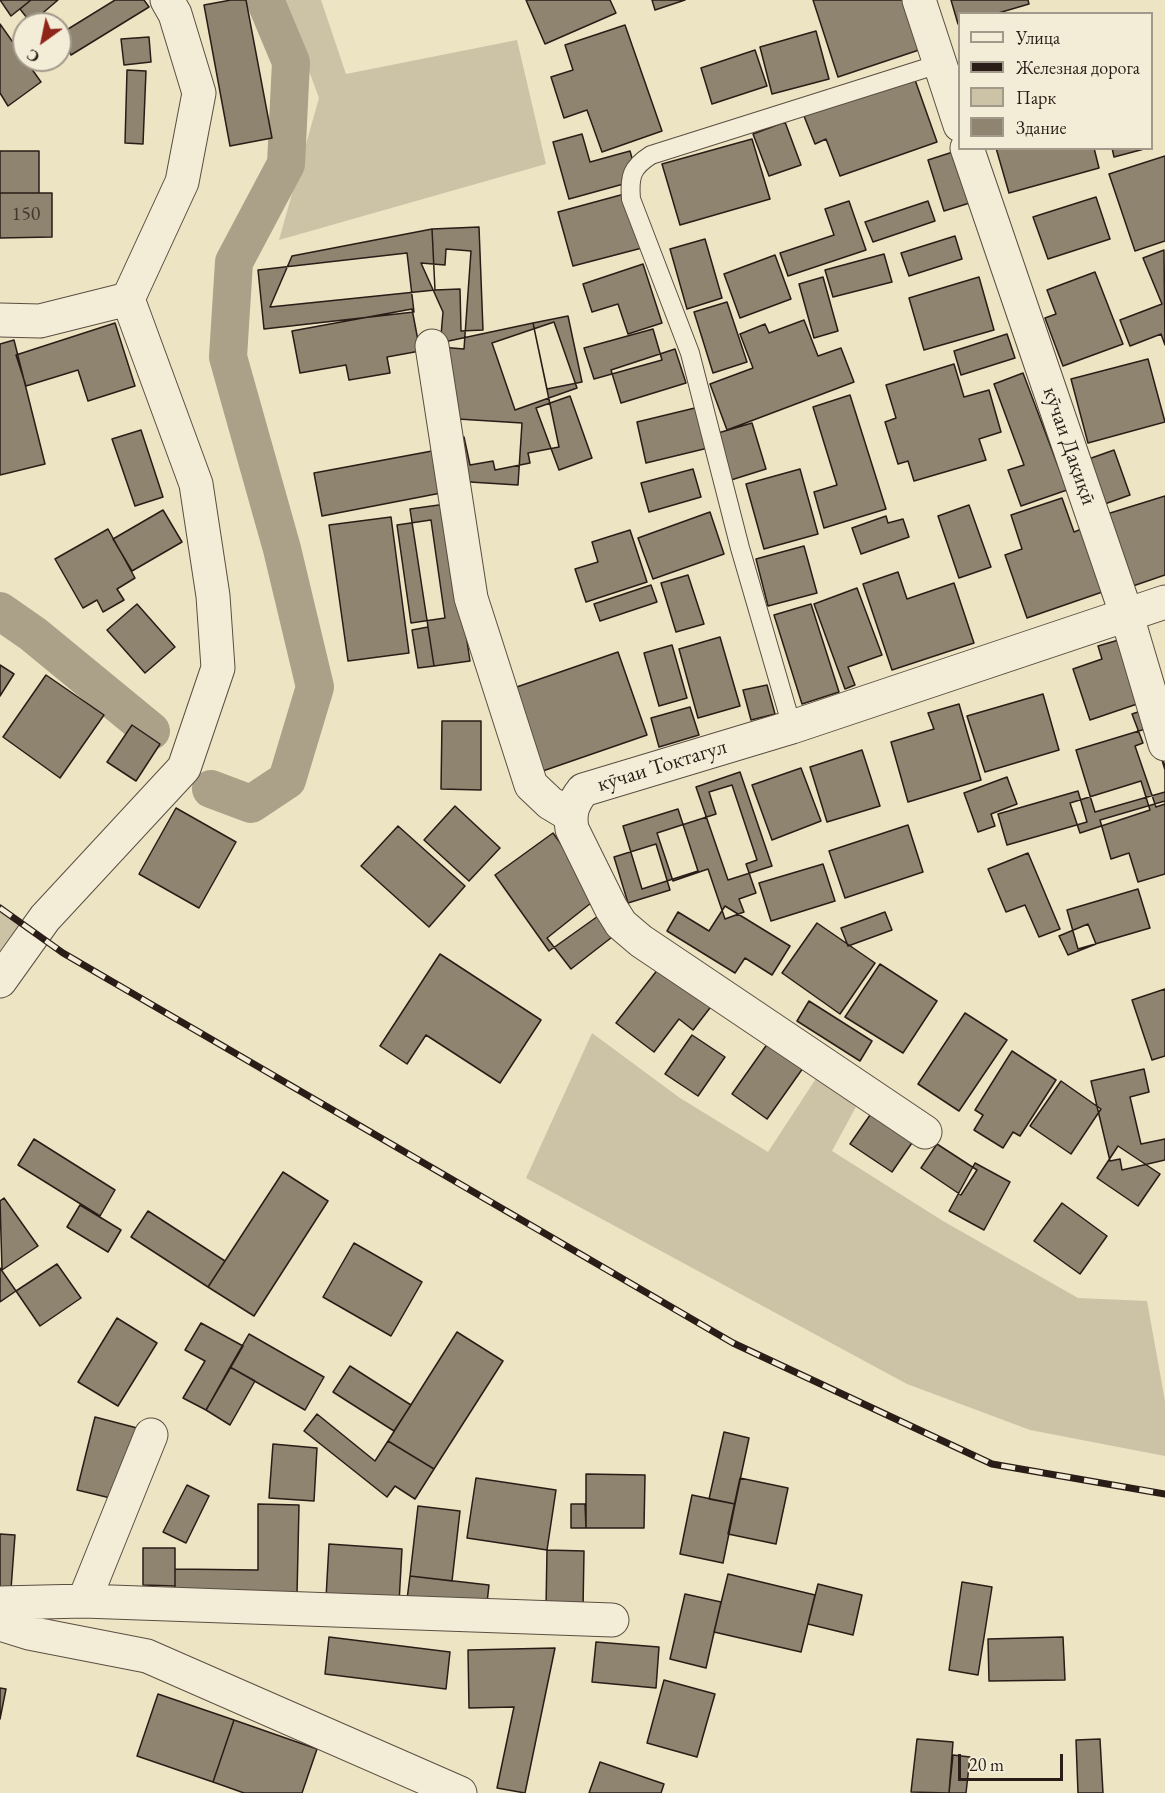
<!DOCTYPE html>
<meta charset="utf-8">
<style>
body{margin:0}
#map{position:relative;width:1165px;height:1793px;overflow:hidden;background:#ede4c3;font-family:"EB Garamond",serif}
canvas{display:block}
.legend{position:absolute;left:958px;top:12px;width:195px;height:138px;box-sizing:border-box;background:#f3edd8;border:2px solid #a3998a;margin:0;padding:8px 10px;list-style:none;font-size:18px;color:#2a1c16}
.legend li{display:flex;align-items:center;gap:12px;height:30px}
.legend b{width:30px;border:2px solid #a3998a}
.north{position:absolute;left:12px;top:12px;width:60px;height:60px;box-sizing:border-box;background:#f3edd8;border:2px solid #a3998a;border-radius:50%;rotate:213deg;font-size:16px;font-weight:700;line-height:24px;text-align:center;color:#2a1c16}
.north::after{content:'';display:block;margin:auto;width:21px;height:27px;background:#8f2418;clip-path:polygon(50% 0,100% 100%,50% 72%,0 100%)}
.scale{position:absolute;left:958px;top:1754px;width:105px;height:27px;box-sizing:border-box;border:3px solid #2a1c16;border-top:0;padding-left:8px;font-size:18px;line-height:21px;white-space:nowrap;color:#2a1c16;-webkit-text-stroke:4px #f3edd8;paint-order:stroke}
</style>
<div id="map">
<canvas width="1165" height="1793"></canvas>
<ul class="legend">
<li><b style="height:8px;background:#f3edd8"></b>Улица</li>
<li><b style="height:8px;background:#2a1c16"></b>Железная дорога</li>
<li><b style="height:16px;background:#ccc2a6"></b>Парк</li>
<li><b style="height:16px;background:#8f8470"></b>Здание</li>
</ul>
<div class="north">С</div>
<div class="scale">20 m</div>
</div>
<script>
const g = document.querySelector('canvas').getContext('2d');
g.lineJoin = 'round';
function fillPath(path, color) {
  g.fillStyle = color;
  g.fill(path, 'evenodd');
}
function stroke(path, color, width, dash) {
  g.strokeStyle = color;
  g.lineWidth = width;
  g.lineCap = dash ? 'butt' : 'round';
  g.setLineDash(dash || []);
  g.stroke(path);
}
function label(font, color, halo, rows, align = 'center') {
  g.font = font + ' "EB Garamond",serif';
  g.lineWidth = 5;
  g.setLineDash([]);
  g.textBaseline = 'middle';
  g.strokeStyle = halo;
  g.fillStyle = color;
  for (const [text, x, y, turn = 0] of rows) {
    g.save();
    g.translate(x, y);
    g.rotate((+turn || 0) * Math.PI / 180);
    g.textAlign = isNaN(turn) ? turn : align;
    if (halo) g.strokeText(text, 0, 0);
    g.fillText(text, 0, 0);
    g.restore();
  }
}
fillPath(new Path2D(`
 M283 0H321L346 74 517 40 546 164 279 240 319 98Z
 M0 908 31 933 0 969Z
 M592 1033 680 1098 768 1152 817 1077 858 1103 832 1151 943 1221 1078 1298 1147 1301 1165 1401V1456L1030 1430 907 1384 526 1178Z`), '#ccc2a6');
stroke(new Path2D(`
 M0 611 33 634 151 731
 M211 789 251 804 287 780 315 687 282 549 228 357 234 262 286 164 291 62 265 0`), '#aba088', 38);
const building = new Path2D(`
 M0 0H31L11 16Z
 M31 0H58L31 23 20 9Z
 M115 0H144L149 7 71 55 60 34Z
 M231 0H246L272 138 230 146 204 5Z
 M526 0H610L616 13 545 44Z
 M652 0H685L655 10Z
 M813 0H912L928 47 838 77Z
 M951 0H1028L1029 4 995 14H960L958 24Z
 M0 24 41 82 8 106 0 93Z
 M625 25 662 131 602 152 587 110 564 118 551 77 573 70 565 45Z
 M816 31 829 79 772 94 760 47Z
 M149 37 151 62 124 65 121 39Z
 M755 50 767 86 712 104 701 68Z
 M127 70 146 71 143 144 125 143Z
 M914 77 937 142 840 176 826 139 815 144 804 116Z
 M785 122 801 165 769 176 753 134Z
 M582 134 590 162 630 151 638 180 569 199 553 142Z
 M752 139 770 199 680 225 662 164Z
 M996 148H1094L1099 168 1009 193Z
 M1112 148H1148L1114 157Z
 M959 150 976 201 944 211 928 160Z
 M0 151H39V193H0Z
 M1165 156V241L1135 251 1109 174Z
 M0 193H52V237L0 238Z
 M628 193 642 248 573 266 558 212Z
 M1096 197 1110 239 1048 259 1033 217Z
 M849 201 866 250 788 276 780 253 834 235 825 209Z
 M928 201 935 221 873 242 865 222Z
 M479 227 483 330 461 331 460 289 435 290 432 229Z
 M432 229 435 290 270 307 292 256Z
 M955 236 962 259 909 276 901 253Z
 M705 239 722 298 687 309 670 249Z
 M446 249 471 251 464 349 440 347 443 312 421 263 445 265Z
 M1164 250 1165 345 1161 334 1130 346 1120 320 1162 304 1143 258Z
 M407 253 414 312 264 329 258 270Z
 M884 254 892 282 833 297 825 270Z
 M775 255 791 299 740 318 724 274Z
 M643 264 662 323 628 334 618 304 592 312 583 284Z
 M1095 272 1123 344 1063 366 1045 318 1056 314 1047 290Z
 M823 277 838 331 814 338 799 284Z
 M979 277 994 330 924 350 909 298Z
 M727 302 747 362 713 373 694 312Z
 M412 309 420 351 387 357 390 373 349 380 346 365 300 373 292 331Z
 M568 316 582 382 547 389 533 323Z
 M804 320 818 356 841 348 854 382 727 430 710 384 753 368 740 334 765 324 769 333Z
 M554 322 577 388 515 410 492 343Z
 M115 323 135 386 88 401 78 370 26 386 16 355Z
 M533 323 559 447 528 453 530 463 495 470 493 461 470 465 464 437 454 439 444 342Z
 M653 329 662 360 594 379 584 348Z
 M1007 334 1015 358 961 375 954 351Z
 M14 340 45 464 0 475V344Z
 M675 349 686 383 621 403 611 370Z
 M1148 359 1165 422 1088 443 1071 379Z
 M954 364 964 397 989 390 1001 432 979 439 986 460 914 481 908 461 898 464 885 422 896 418 886 385Z
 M1023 373 1067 490 1021 506 1008 470 1024 465 994 384Z
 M850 395 886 509 824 528 814 492 837 485 813 407Z
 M570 396 592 458 559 470 536 408Z
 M699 407 708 448 646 463 637 422Z
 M458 419 522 423 518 485 454 481Z
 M752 423 766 469 731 480 718 433Z
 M141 430 163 497 135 506 112 439Z
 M1114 450 1130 495 1099 506 1083 461Z
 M432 451 441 493 322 516 314 473Z
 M693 469 701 497 649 512 641 483Z
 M800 469 818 534 764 549 746 484Z
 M1165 496V575L1130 587 1107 514Z
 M1062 498 1074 532 1089 526 1111 589 1027 618 1005 555 1022 549 1011 515Z
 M446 504 470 661 434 666 410 509Z
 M969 505 991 567 959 578 938 516Z
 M163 510 182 542 132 571 113 539Z
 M710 512 724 554 653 579 638 538Z
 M886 516 888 523 903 519 909 537 861 554 852 528Z
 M391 517 409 653 348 661 329 525Z
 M431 520 445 618 411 623 397 525Z
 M108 529 135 578 117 589 124 600 103 612 97 600 83 608 55 559Z
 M630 530 647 582 586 602 575 569 598 562 592 542Z
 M804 546 817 593 768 606 756 559Z
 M898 572 907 599 954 583 974 643 892 670 863 584Z
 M688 575 704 624 676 632 661 583Z
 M651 585 657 602 600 621 594 604Z
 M857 588 882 655 848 667 855 685 845 689 814 604Z
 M137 604 175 647 145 673 107 630Z
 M811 604 839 692 802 704 774 615Z
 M428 627 434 666 418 668 412 630Z
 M720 637 740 706 698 718 679 649Z
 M1122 639 1143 702 1090 720 1073 669 1102 659 1098 646Z
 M672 645 687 698 659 706 644 653Z
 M618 652 647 735 537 773 508 690Z
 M0 665 14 674 0 696Z
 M46 675 104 715 60 778 3 737Z
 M767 685 775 714 751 720 743 690Z
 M1043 694 1059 750 985 772 967 716Z
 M959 704 981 780 908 802 891 742 934 729 928 713Z
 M690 707 699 735 659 747 651 718Z
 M1144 710 1165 766V804L1156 807 1135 746 1143 743 1132 714Z
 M442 721H481V790L441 789Z
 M132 725 160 744 136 781 107 762Z
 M1152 727 1165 770V792L1095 812 1076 750Z
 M862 750 880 806 827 822 810 767Z
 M801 768 821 821 772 840 752 785Z
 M740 772 772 866 728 880 696 787Z
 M1007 777 1017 804 991 814 995 826 978 832 964 793Z
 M1141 781 1150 810 1080 833 1070 803Z
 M732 785 757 860 746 864 756 893 739 899 744 912 725 919 708 869 673 881 657 833 716 814 709 792Z
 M1078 791 1087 822 1007 845 998 814Z
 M1165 801V874L1138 882 1129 853 1111 859 1100 820Z
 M455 806 500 848 469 881 424 840Z
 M176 808 236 842 199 908 139 874Z
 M678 809 698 871 642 889 623 826Z
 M908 825 923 872 845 898 829 851Z
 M398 826 465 886 429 927 361 866Z
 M553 833 608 909 549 951 495 875Z
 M656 844 670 890 628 903 614 857Z
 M1028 853 1060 929 1039 937 1025 905 1006 912 988 869Z
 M823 864 835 901 771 921 759 883Z
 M1138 889 1150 928 1078 949 1067 910Z
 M591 903 616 934 571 969 547 938Z
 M725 906 790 946 772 975 745 958 735 973 667 931 678 912 709 931Z
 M885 912 892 930 848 946 841 928Z
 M817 923 875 963 840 1014 782 973Z
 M1088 924 1096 944 1068 955 1059 936Z
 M440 954 541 1020 500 1083 426 1035 407 1064 380 1046Z
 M662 964 713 1004 693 1030 679 1019 654 1052 616 1023Z
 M880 964 937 1001 903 1053 845 1017Z
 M1165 989V1056L1152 1060 1132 1000Z
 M809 1001 872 1041 860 1061 797 1021Z
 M965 1013 1007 1040 959 1111 918 1084Z
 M692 1035 725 1057 698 1096 665 1074Z
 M768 1043 803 1068 767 1119 732 1094Z
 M1012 1051 1056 1080 1020 1136 1013 1132 1003 1148 974 1130 983 1115 975 1110Z
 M1144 1069 1149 1092 1130 1097 1141 1144 1165 1139V1160L1122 1170 1120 1159 1110 1161 1091 1081Z
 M1061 1081 1101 1109 1071 1154 1030 1126Z
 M877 1105 918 1134 892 1172 850 1144Z
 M34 1139 115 1190 100 1216 18 1165Z
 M937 1144 977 1170 961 1195 921 1168Z
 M1118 1146 1160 1174 1138 1206 1097 1178Z
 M975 1163 1010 1182 984 1230 949 1211Z
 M283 1172 328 1201 254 1316 208 1287Z
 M4 1198 38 1246 2 1270 0 1201Z
 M1062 1203 1107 1236 1080 1274 1034 1241Z
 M80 1205 121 1230 108 1252 67 1227Z
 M148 1211 225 1261 208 1287 131 1237Z
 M354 1243 422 1282 391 1336 323 1297Z
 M57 1264 81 1298 40 1326 16 1291Z
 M0 1268 16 1291 0 1302Z
 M117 1318 157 1343 118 1406 78 1382Z
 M201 1323 243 1346 206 1410 183 1398 205 1361 185 1350Z
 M457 1332 503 1361 434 1469 388 1441Z
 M249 1334 324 1377 305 1410 230 1367Z
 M350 1366 411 1405 394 1431 333 1392Z
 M230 1367 255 1381 230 1425 206 1410Z
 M317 1414 375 1461 388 1441 434 1469 415 1499 395 1486 387 1497 304 1431Z
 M95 1417 141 1429 123 1501 77 1490Z
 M724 1432 749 1438 735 1504 709 1499Z
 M273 1444 317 1448 314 1501 269 1498Z
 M586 1474 645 1475 644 1528H586Z
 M476 1478 556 1490 547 1550 467 1538Z
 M740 1478 788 1488 776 1544 728 1534Z
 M187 1485 209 1496 186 1543 163 1532Z
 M692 1495 735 1504 723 1563 680 1554Z
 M258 1504 299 1505 297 1595 175 1593V1569L258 1570Z
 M571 1504H585L586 1528H571Z
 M418 1506 460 1511 452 1581 410 1576Z
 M0 1534 15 1535 11 1589 0 1588Z
 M329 1544 402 1549 399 1603 326 1598Z
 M143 1548H175V1586L143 1585Z
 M547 1550 584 1551 583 1610 546 1608Z
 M728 1574 815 1595 801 1652 714 1632Z
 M410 1576 489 1585 487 1603 406 1607Z
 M962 1582 992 1587 978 1675 949 1670Z
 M818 1584 862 1595 853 1635 808 1624Z
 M685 1594 721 1602 706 1668 670 1659Z
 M329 1637 450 1652 446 1689 325 1674Z
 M1063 1637 1065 1680 989 1681 988 1639Z
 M596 1642 659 1647 656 1688 592 1682Z
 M555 1648 525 1793 497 1788 514 1707 469 1708 468 1650Z
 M664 1680 715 1694 697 1757 647 1743Z
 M0 1688 6 1689 0 1719Z
 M158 1694 234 1720 213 1782 137 1756Z
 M234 1720 317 1749 302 1793H244L213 1782Z
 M917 1739 953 1742 949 1793 911 1792Z
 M1100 1739 1103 1793H1078L1076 1740Z
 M953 1755 970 1757 966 1793H949Z
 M600 1762 664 1784 661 1793H589Z`);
fillPath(building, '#8f8470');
stroke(building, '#2a1c16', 1.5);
const lane = new Path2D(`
 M792 727 740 548 690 353 631 199C629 176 632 167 651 155L939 64`);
const street = new Path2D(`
 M919 0 960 125
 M967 148 1127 616 1165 744
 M0 320 40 321 128 299
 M432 346 471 598 531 785 550 803 570 815
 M0 981 45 918 184 768 218 668 213 596 196 484 128 299 182 182 199 93 175 14 167 0
 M925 1132 641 941 621 924 611 908 572 829C569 812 573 803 583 790L792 727 1165 602
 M84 1601 151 1435
 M0 1603 84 1601 612 1620
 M0 1624 29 1633 147 1656 460 1793`);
stroke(lane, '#5b4e41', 20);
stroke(street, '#5b4e41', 35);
stroke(lane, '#f3edd8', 18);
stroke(street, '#f3edd8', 33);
const rail = new Path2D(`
 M0 908 63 953 733 1343 992 1464 1165 1494`);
stroke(rail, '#2a1c16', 7);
stroke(rail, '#f3edd8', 4.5, [14]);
label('20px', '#43362c', null, [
 ["150",26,215]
]);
label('22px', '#2a1c16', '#f3edd8', [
 ["кӯчаи Дақиқӣ",1069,446,71],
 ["кӯчаи Токтагул",662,766,-17]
]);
</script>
